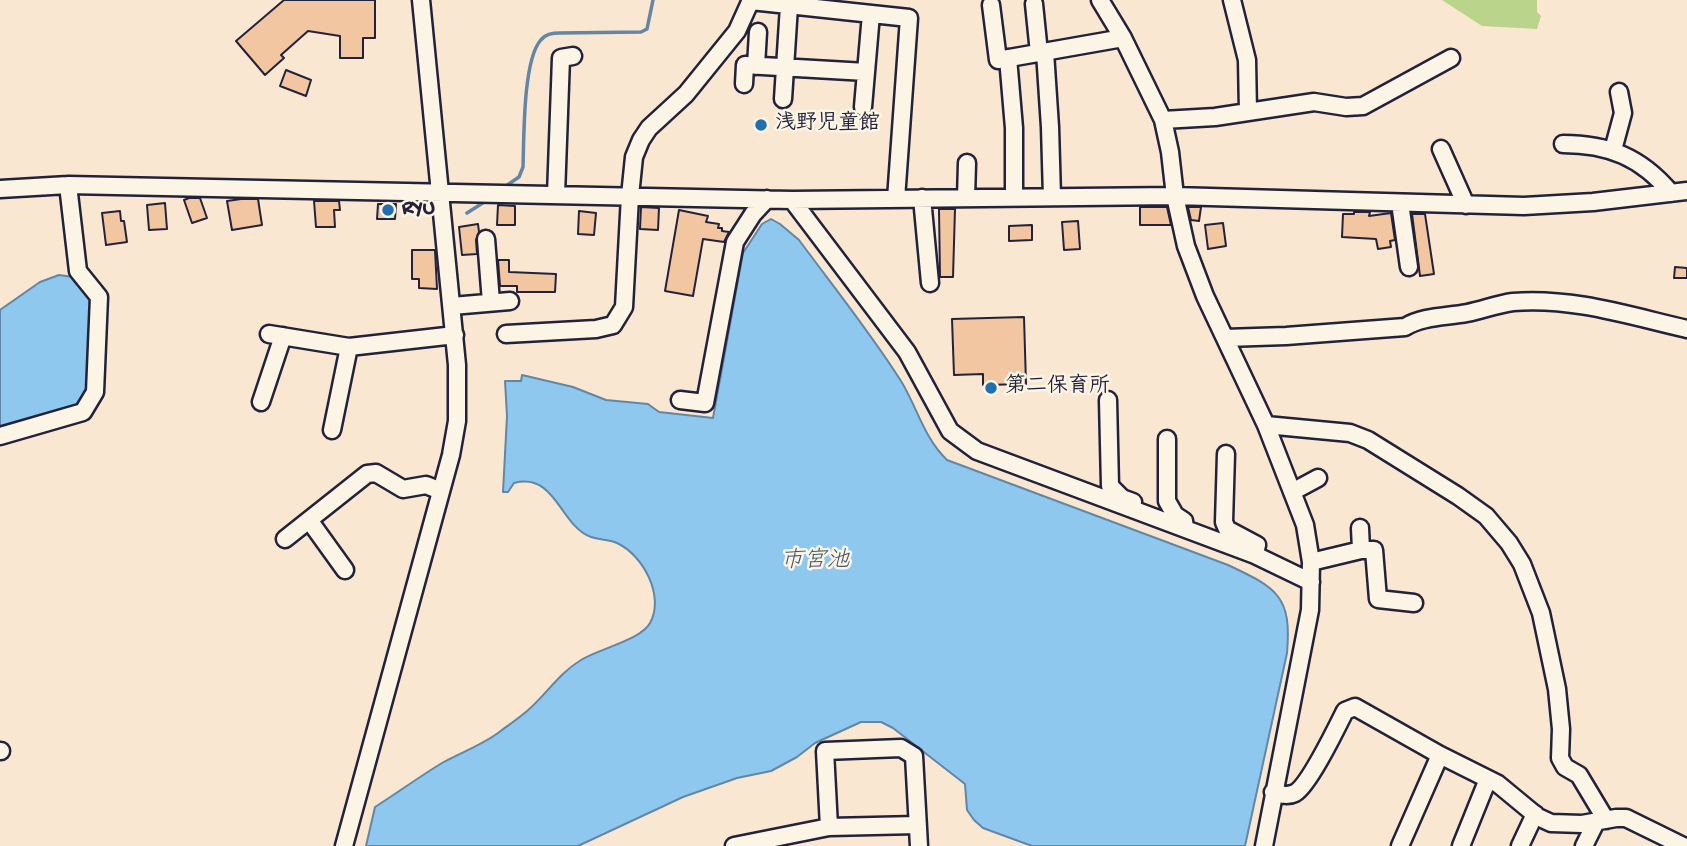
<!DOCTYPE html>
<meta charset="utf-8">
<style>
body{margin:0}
canvas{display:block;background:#f9e7d1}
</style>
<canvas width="1687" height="846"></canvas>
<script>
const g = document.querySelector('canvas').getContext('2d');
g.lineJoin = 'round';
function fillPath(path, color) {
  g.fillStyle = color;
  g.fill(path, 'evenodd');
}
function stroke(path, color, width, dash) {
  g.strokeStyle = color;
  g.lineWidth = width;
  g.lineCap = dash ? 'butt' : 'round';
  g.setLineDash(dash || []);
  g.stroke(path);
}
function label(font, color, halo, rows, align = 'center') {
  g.font = font + ' "Gochi Hand","Klee One",sans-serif';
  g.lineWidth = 5;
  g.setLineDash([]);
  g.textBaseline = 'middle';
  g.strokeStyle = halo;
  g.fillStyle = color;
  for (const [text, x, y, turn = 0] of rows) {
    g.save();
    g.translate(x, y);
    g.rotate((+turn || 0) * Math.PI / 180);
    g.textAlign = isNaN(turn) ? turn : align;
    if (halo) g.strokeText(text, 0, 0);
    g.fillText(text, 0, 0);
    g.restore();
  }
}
fillPath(new Path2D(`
 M1442 0H1537V12L1541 16 1537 29 1482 26Z`), '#bbd48b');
const water = new Path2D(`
 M771 219 780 224 799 240C833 286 870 332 901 381 917 407 924 438 947 460L1228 565C1277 588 1292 596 1287 653L1245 846H1032L983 828 974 820 967 810 965 784 893 728 881 722H861L815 743 797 757 771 771 737 778 683 797 578 846H366L375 807C397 793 419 777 442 763 460 753 480 746 498 733 507 726 518 719 527 711 546 695 559 673 581 660 598 649 641 640 650 623 665 596 643 555 617 543 608 539 600 540 591 537 560 526 556 472 514 483L508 492H503L507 416 505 381H521L522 375 573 387 606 400 648 404 659 412 713 418 743 253 762 224Z
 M59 275 73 277 89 296 93 313 90 388 75 410 0 430V310L40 282Z`);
fillPath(water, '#8fc8ee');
stroke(water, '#6386a6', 2);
stroke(new Path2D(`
 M503 188 519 177 523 167C524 138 523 62 540 41 545 34 552 33 560 33L641 32 647 29 653 0
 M467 213 489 199`), '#6386a6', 3.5);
const building = new Path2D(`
 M284 0H375V38H363V58H340V36L308 31 281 55 284 58 265 75 236 41Z
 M286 70 311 80 306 96 280 86Z
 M189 198H200L207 218 192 223 184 200Z
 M241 199H258L262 225 232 230 227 201Z
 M314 201H339L340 210H334L335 227H316Z
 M165 203 167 229 149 230 147 205Z
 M378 204H396L395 219H377Z
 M498 205 515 206V225H497Z
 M641 207 659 208 658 230 640 229Z
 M1140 207H1167L1171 225H1140Z
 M1188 207H1201L1199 221 1191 220Z
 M939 209H955L953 277H940Z
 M679 210 708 216 706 222 719 224 718 228H722V231L729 232 724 242 703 239 693 296 665 291Z
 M120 211 121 221H124L127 242 106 245 102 213Z
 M579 211 596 213 594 235 578 234Z
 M1354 212H1370L1369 216 1391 213 1395 240 1390 241 1391 247 1378 249 1376 239 1342 237 1343 214H1354Z
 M1412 214H1425L1434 274 1420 276Z
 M1078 221 1080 249 1064 250 1062 222Z
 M1223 223 1226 246 1208 249 1205 225Z
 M478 224 479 232 476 240 477 254 462 255 459 227Z
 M1032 225V240L1009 241V226Z
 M412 250H435L437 289 419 288V279H412Z
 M498 260H509V272L556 274 555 292H517V286H500Z
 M1675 267 1687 268V278H1674Z
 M1024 317 1026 384 983 385V374L954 375 952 319Z`);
fillPath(building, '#f3c6a2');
stroke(building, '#22223b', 2);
const minor = new Path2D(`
 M1100 0 1123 38 1163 120 1170 152 1175 196 1186 246 1205 296 1266 425 1305 525 1311 562 1310 610 1264 846
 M1232 0 1247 60 1248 112
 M751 1 909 18 896 199
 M1034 4 1039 53
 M991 5 998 60 1123 38
 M1045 52 1050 127 1052 197
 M1008 58 1014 128V197
 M756 66 758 32
 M744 84 745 65 866 72
 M783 99 789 6
 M863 107 871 14
 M1163 120 1215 117 1314 102 1346 107 1363 106 1451 58
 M1563 144C1608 144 1641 157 1671 193
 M1441 149 1466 205
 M1613 150 1623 113 1619 92
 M0 189 68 185 792 200 1175 196 1524 206 1593 202 1687 191
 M556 195 561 58 573 56
 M922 198 930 283
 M966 198 967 163
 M792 200 907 352 950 431 977 451 1255 555 1311 582
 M1400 203 1409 267
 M486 239 491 302
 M452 306 510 301
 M269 334 349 347 455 335
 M506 334 596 329 613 325 624 307 630 196 634 157 641 140 649 128 686 94 737 31 751 0
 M1225 338 1286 336 1405 327C1423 316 1446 317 1467 313 1483 310 1497 304 1513 302 1572 297 1630 316 1687 329
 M680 400 705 403 735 242 753 214 767 199
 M1108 400 1110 486 1122 498 1133 502
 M261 402 283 336
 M1266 425 1350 433 1368 440 1458 496 1486 516 1509 543 1522 564 1541 613 1557 689 1561 729 1560 758 1565 767 1579 775 1606 820
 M332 430 349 347
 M0 436 83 412 95 392 99 297 78 271 68 185
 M1167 439V501L1175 515 1184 521 1185 527
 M1226 454 1224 522 1227 529 1257 545 1255 553
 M1292 492 1318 478
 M309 520 345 570
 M1360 528 1361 550
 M285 539 367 474 376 473 403 489 426 485 441 491
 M1311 562 1361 550H1374L1378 599 1414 603
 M0 751H1
 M1273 792C1280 794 1287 797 1295 793 1309 785 1337 727 1345 711L1355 707 1440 755 1498 784 1538 817 1551 823 1582 824 1616 818H1626L1683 846
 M829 827 825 751 901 748 914 756 919 846
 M344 846 451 455 457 421V365L421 0
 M734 846 829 827 917 825
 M1400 846 1440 755
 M1461 846 1488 779
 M1520 846 1535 814
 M1584 846 1596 822`);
stroke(minor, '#22223b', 21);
stroke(minor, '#fcf5e5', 16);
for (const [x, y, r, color] of [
 [761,125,7,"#1f6fb2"],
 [388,210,7,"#1f6fb2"],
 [991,388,7,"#1f6fb2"]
]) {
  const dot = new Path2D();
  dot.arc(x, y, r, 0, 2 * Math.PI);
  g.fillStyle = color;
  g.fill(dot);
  stroke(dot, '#fcf5e5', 2.5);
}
label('bold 21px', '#22223b', '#fcf5e5', [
 ["浅野児童館",775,125],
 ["RYU",402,210],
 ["第二保育所",1005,388]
], 'left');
label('italic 23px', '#435471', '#fcf5e5', [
 ["市宮池",815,562]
]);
</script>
